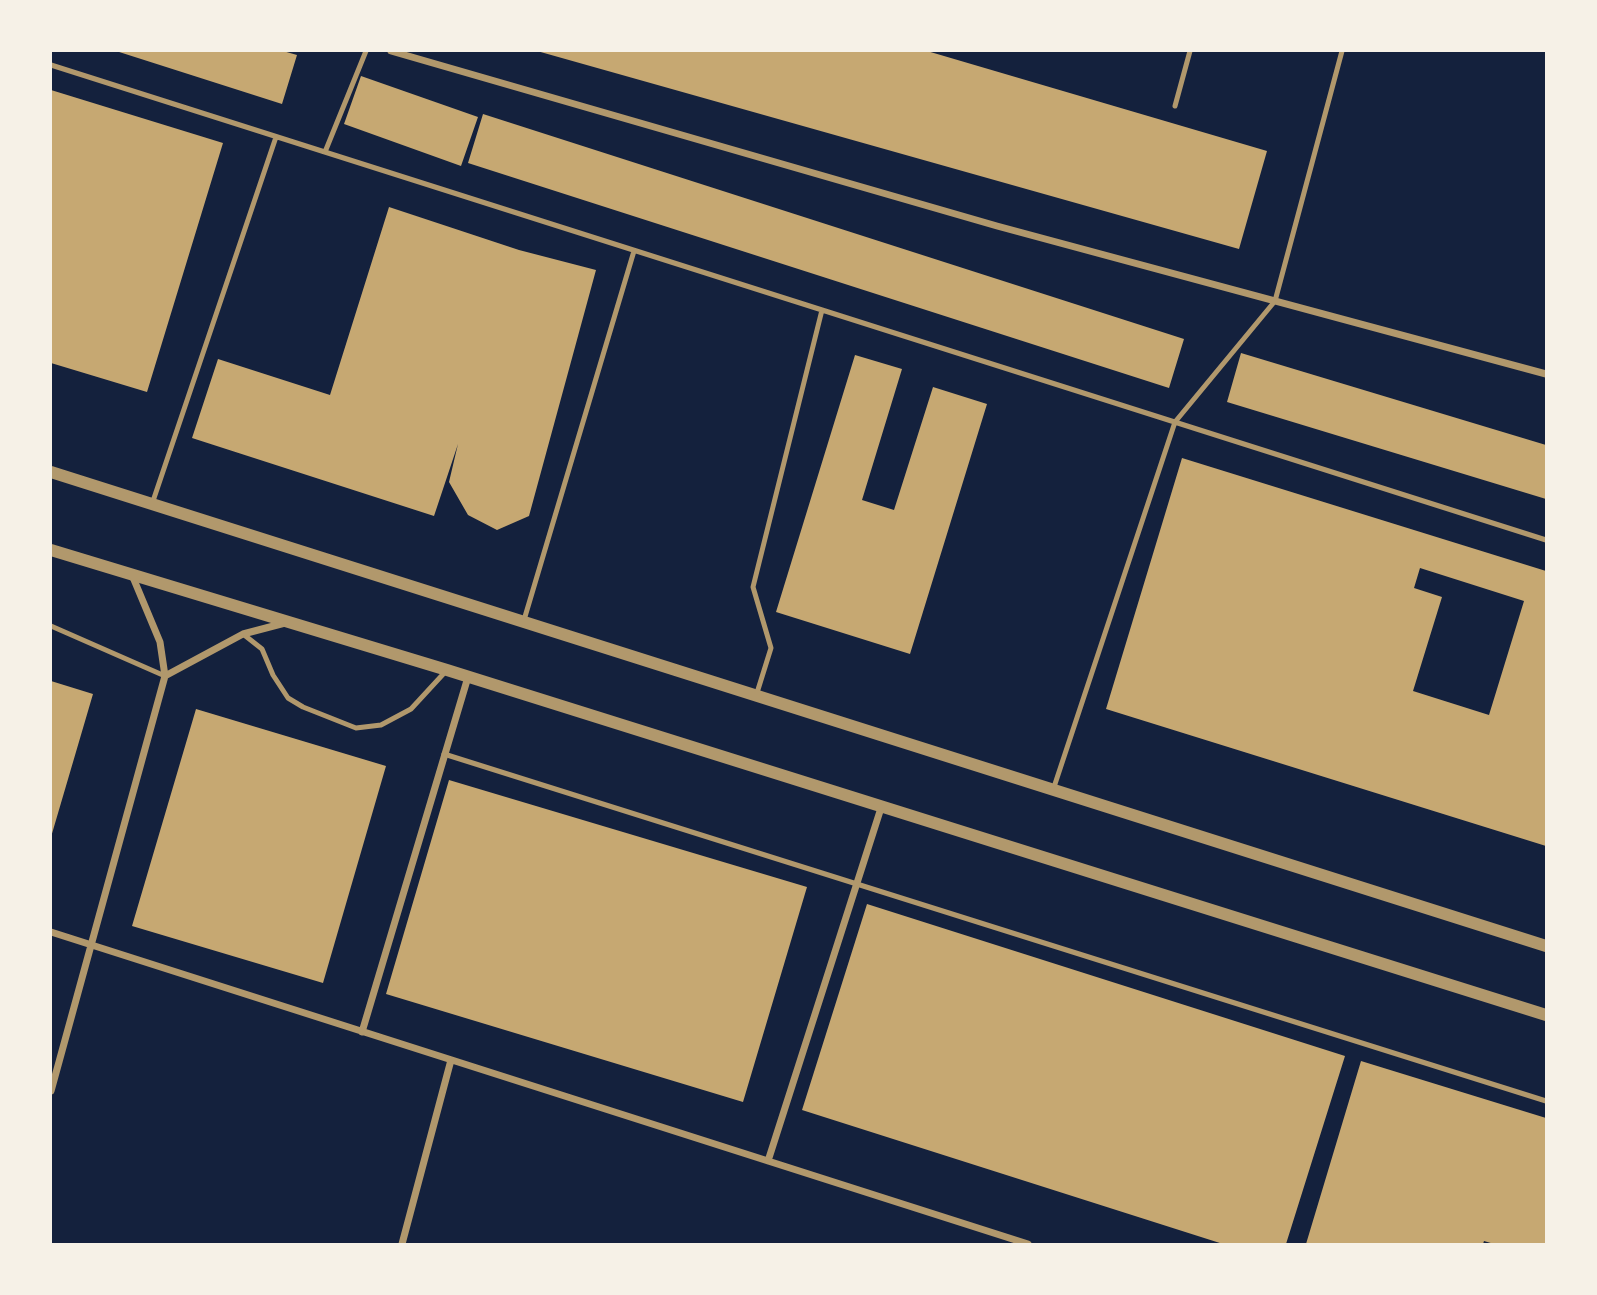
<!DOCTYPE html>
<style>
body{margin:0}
#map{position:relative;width:1597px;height:1295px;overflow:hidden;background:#14213d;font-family:"Roboto Serif",serif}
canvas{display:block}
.frame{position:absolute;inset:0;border:52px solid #f6f1e7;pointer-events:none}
</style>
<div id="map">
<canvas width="1597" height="1295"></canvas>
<div class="frame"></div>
</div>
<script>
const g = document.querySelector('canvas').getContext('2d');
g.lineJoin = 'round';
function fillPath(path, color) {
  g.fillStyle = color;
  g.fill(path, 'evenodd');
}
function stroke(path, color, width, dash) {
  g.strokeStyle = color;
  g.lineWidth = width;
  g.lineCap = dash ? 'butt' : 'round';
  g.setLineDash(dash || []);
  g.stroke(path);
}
fillPath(new Path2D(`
 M116 51H283L297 55 282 104Z
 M537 51H927L1267 151 1239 249Z
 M361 76 478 117 461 166 344 124Z
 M51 90 223 143 147 392 51 363Z
 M483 114 1184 339 1169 388 468 163Z
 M389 207 519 250 596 270 529 516 497 530 468 515 449 482 458 444 434 516 192 438 218 359 330 395Z
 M1241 353 1546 445V499L1227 402Z
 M855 355 902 369 862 500 894 510 933 387 987 404 910 654 776 612Z
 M1182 458 1546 571V846L1106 709ZM1420 568 1524 601 1489 715 1413 691 1442 597 1414 588Z
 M51 681 93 694 51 837Z
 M196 709 386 766 323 983 132 926Z
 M449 780 807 887 743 1102 386 994Z
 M867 904 1345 1056 1286 1244H1223L802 1110Z
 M1361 1061 1546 1118V1244H1494L1484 1241 1483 1244H1306Z`), '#c6a872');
stroke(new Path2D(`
 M51 65 1546 540
 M1175 106 1190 51
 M325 152 366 51
 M152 504 276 137
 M524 620 634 251
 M51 626 165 676
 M243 634 262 649 273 675 288 698 303 707 356 728 381 725 411 709 446 671
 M756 696 771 648 753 587 822 310
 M444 754 1546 1101
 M1053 790 1175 422 1275 301 1342 51`), '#b1986c', 5);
stroke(new Path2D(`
 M391 51 997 226 1546 374
 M165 676 243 634 285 623
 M51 932 1028 1244
 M362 1032 468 677
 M51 1091 165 676 160 642 132 575
 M768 1161 881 808
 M402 1244 451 1060`), '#b1986c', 7);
stroke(new Path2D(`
 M51 472 1546 946
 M51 550 447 670 1546 1015`), '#b1986c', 12);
</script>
